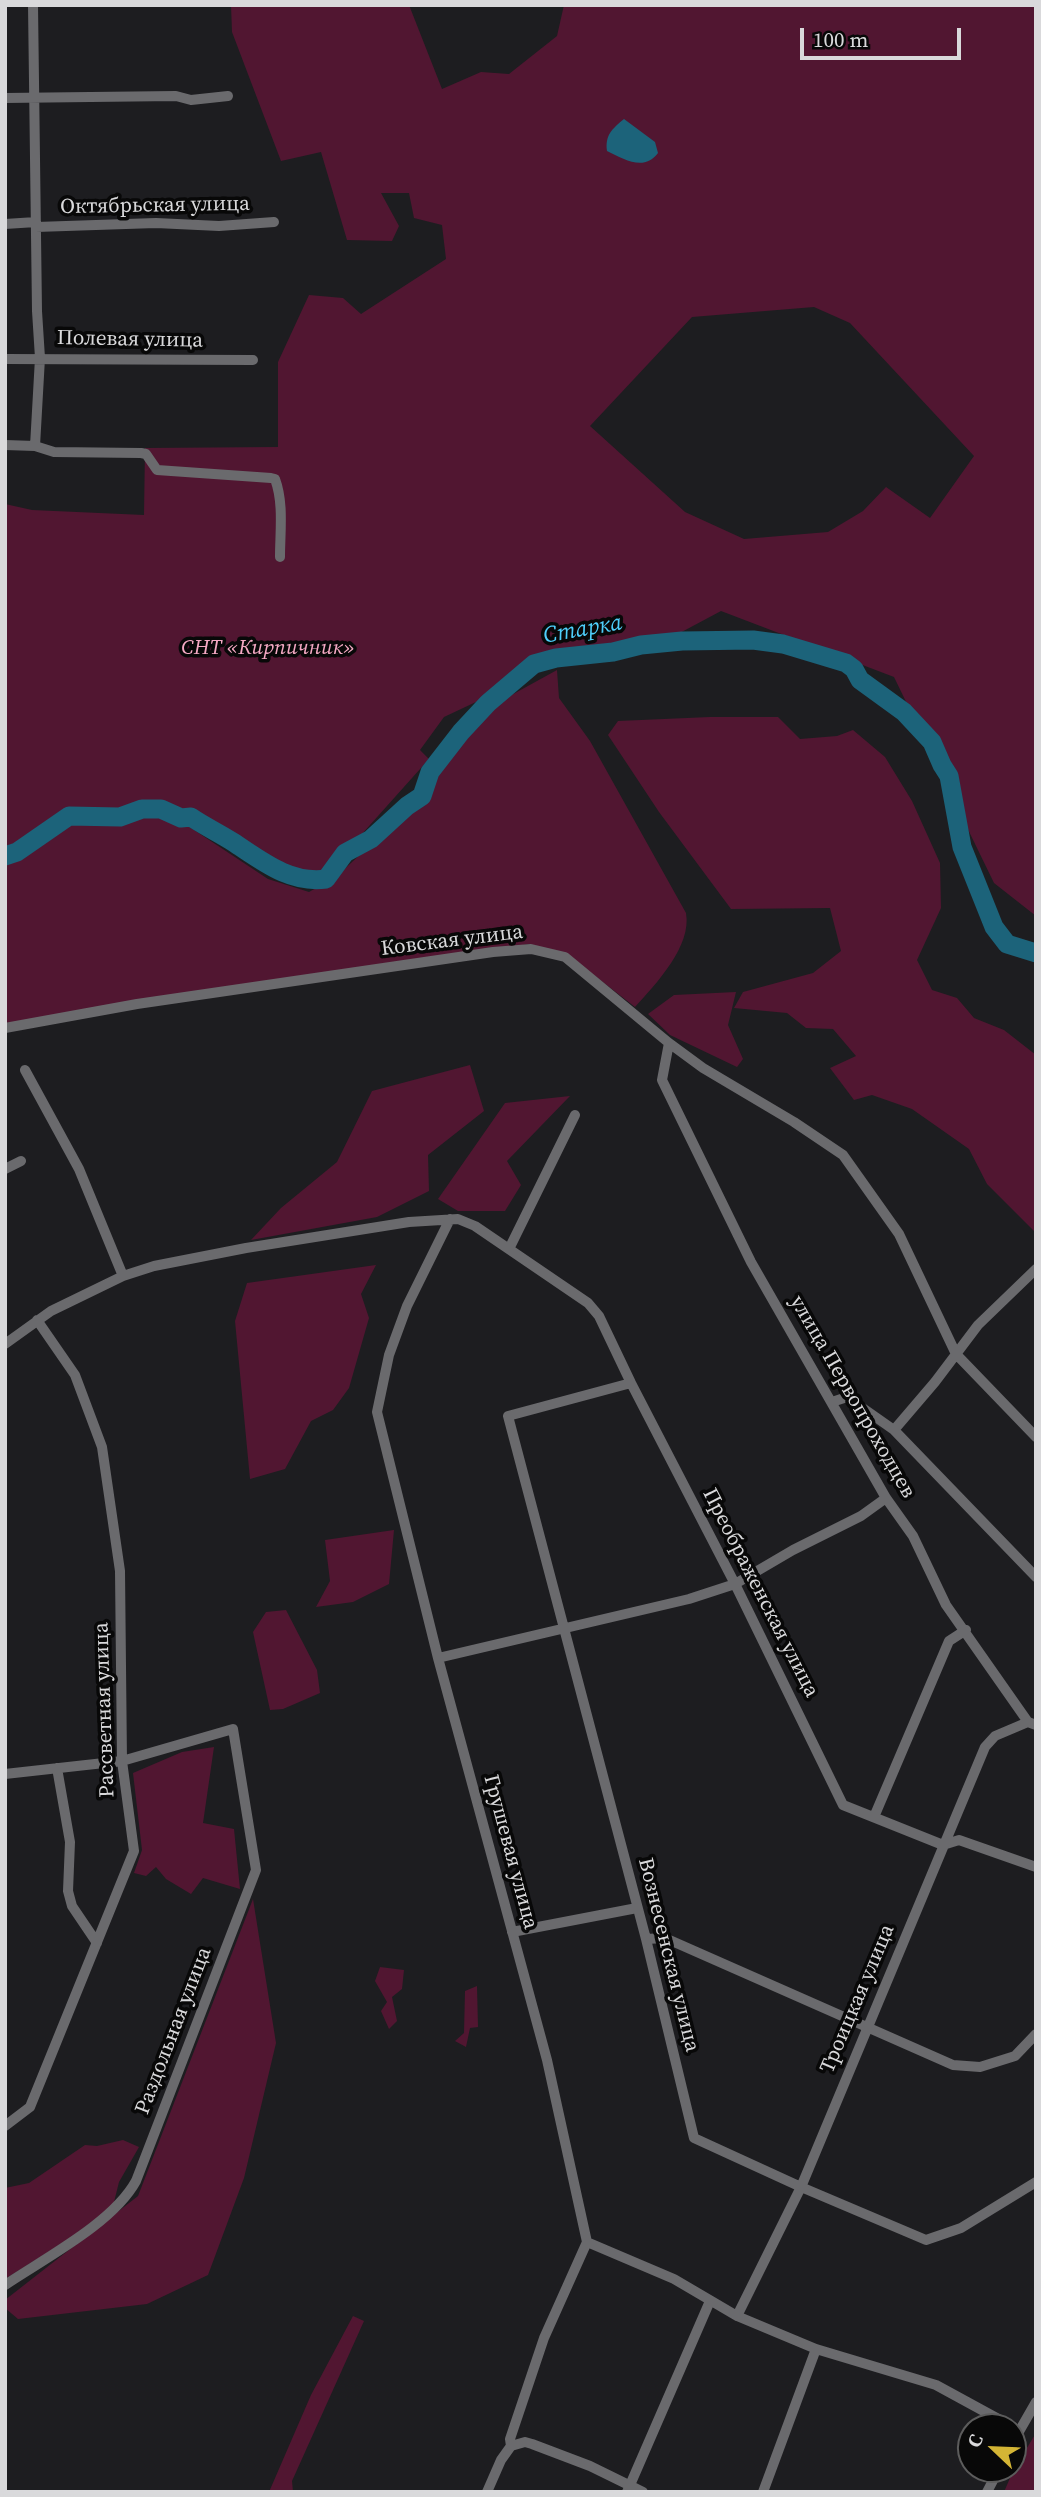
<!DOCTYPE html>
<meta charset="utf-8">
<style>
body{margin:0}
#map{position:relative;width:1041px;height:2497px;overflow:hidden;background:#1d1d20;font-family:"Source Serif 4",serif}
canvas{display:block}
.frame{position:absolute;inset:0;border:7px solid #d9d9db;pointer-events:none}
.north{position:absolute;left:957px;top:2413px;width:70px;height:70px;box-sizing:border-box;background:#080808;border:2px solid #5c5c5c;border-radius:50%;rotate:293deg;font-size:19px;font-weight:700;line-height:28px;text-align:center;color:#d9d9db}
.north::after{content:'';display:block;margin:auto;width:24px;height:32px;background:#d4b535;clip-path:polygon(50% 0,100% 100%,50% 72%,0 100%)}
.scale{position:absolute;left:800px;top:28px;width:161px;height:32px;box-sizing:border-box;border:4px solid #d9d9db;border-top:0;padding-left:9px;font-size:21px;line-height:24px;white-space:nowrap;color:#d9d9db;-webkit-text-stroke:5px #080808;paint-order:stroke}
</style>
<div id="map">
<canvas width="1041" height="2497"></canvas>
<div class="frame"></div>
<div class="north">С</div>
<div class="scale">100 m</div>
</div>
<script>
const g = document.querySelector('canvas').getContext('2d');
g.lineJoin = 'round';
function fillPath(path, color) {
  g.fillStyle = color;
  g.fill(path, 'evenodd');
}
function stroke(path, color, width, dash) {
  g.strokeStyle = color;
  g.lineWidth = width;
  g.lineCap = dash ? 'butt' : 'round';
  g.setLineDash(dash || []);
  g.stroke(path);
}
function label(font, color, halo, rows, align = 'center') {
  g.font = font + ' "Source Serif 4",serif';
  g.lineWidth = 7;
  g.setLineDash([]);
  g.textBaseline = 'middle';
  g.strokeStyle = halo;
  g.fillStyle = color;
  for (const [text, x, y, turn = 0] of rows) {
    g.save();
    g.translate(x, y);
    g.rotate((+turn || 0) * Math.PI / 180);
    g.textAlign = isNaN(turn) ? turn : align;
    if (halo) g.strokeText(text, 0, 0);
    g.fillText(text, 0, 0);
    g.restore();
  }
}
fillPath(new Path2D(`
 M231 5H409L442 89 481 72 509 74 557 36 564 5H1036V916L994 883 894 677 721 611 661 643 563 661 444 717 420 750 429 759 361 835 371 839 345 853 326 879 312 881 285 875 229 840 200 825 191 817 181 818 161 809H142L120 817 69 816 17 852 5 856V504L32 510 144 515 145 448 278 447V362L309 295 343 298 361 314 446 259 442 225 414 218 409 193H381L399 226 392 241 347 240 321 152 281 161 232 32ZM814 307 850 323 974 456 930 518 886 487 863 511 828 532 744 539 685 512 590 426 692 317Z
 M557 670 559 698 590 741 686 913C692 946 656 984 635 1007L568 955 529 944 5 1024V859L19 854 70 818 119 819 143 811 160 812 179 820 268 879 309 892 337 876 393 824 426 800 435 774 497 703Z
 M710 717H778L800 739 837 736 853 730 885 757 912 801 940 863 941 908 917 960 932 990 957 998 974 1018 1004 1030 1036 1055V1233L987 1184 969 1149 912 1109 872 1095 854 1100 830 1068 856 1056 833 1029 806 1028 787 1013 734 1008 743 992 813 973 841 951 830 908 731 909 659 812 608 735 618 721Z
 M736 992 728 1025 743 1059 737 1067 670 1035 648 1014 674 995Z
 M470 1065 484 1111 428 1155 429 1191 377 1217 251 1240 281 1208 337 1162 372 1091Z
 M570 1096 507 1161 521 1185 505 1211H458L438 1199 505 1103Z
 M376 1265 361 1294 369 1318 349 1388 333 1410 311 1421 285 1469 250 1479 235 1321 247 1283Z
 M394 1530 389 1584 353 1602 316 1607 330 1581 325 1540Z
 M286 1610 317 1670 320 1693 283 1709 270 1710 253 1632 266 1612Z
 M214 1747 203 1823 234 1829 240 1889 203 1878 191 1894 166 1879 156 1867 146 1876 134 1873 142 1850 133 1773 182 1752Z
 M253 1899 276 2043 244 2178 208 2275 147 2304 18 2319 5 2308V2300L138 2196Z
 M380 1967 404 1970 402 1989 392 1997 397 2021 389 2029 381 2011 387 2002 375 1981Z
 M477 1986 478 2027 470 2028 466 2047 455 2041 464 2033 465 1991Z
 M123 2140 139 2147 119 2182 113 2206 69 2239 5 2279V2188L29 2183 85 2145 97 2146Z
 M353 2316 364 2321 292 2481 293 2492H269L311 2395Z
 M1036 2433V2492H1004L1013 2471Z`), '#511631');
fillPath(new Path2D(`
 M624 119 655 142 658 153C644 172 624 159 607 151 605 135 612 129 624 119Z`), '#1c637a');
stroke(new Path2D(`
 M5 856 17 852 69 816 120 817 142 809H161L181 818 191 817C204 826 219 833 233 842 262 861 290 884 326 879L345 853 371 839 407 806 422 796 430 772 461 732 488 703 534 664 556 658 613 652 641 645 682 641 753 640 783 644 846 663 854 669 860 680 904 712 932 742 942 765 949 776 962 847 994 927 1007 944 1036 953`), '#1c637a', 19);
stroke(new Path2D(`
 M33 5 37 311 40 358 35 446
 M5 98 176 96 191 100 228 96
 M5 224 36 222
 M36 227 156 223 219 226 274 222
 M5 359 253 360
 M5 445 35 446 54 452 141 453 146 454 157 470 271 478 275 479C284 503 280 532 280 557
 M5 1028 137 1004 493 952 531 949 565 957 669 1043 703 1068 794 1122 843 1155 899 1234 956 1354 1036 1437
 M669 1043 662 1080 751 1262 886 1498 913 1536 946 1605 1028 1722
 M25 1070 79 1169 123 1276
 M5 1169 21 1161
 M450 1219 407 1306 389 1355 377 1412 438 1658 547 2060 587 2242 544 2338 510 2439 511 2446 501 2460 487 2492
 M509 1249 575 1115
 M5 1344 51 1311 123 1276 154 1266 246 1248 409 1222 458 1219 475 1226 588 1303 599 1316 631 1383 735 1584 843 1805 943 1845 959 1840 1036 1867
 M631 1383 508 1416 646 1939 694 2138 801 2187 926 2240 961 2228 1036 2182
 M832 1402 847 1397 894 1430 1036 1577
 M894 1430 935 1382 978 1325 1036 1269
 M438 1658 689 1599 735 1584 793 1550 861 1516 886 1498
 M57 1768 70 1842 68 1891 72 1906 97 1943
 M5 1774 122 1761 233 1729 256 1870 136 2181C113 2223 45 2258 5 2285
 M874 1817 949 1641 966 1630
 M512 1932 637 1908
 M646 1939 665 1938 953 2065 980 2067 1015 2056 1036 2034
 M5 2126 30 2107 134 1851 122 1761 120 1571 102 1447 75 1375 37 1320
 M587 2242 674 2279 737 2316 816 2349 936 2385 1013 2427
 M737 2316 801 2187 985 1747 995 1736 1028 1722 1036 1725
 M1013 2442 1036 2402
 M511 2446 525 2442 532 2444 590 2466 643 2492
 M627 2492 710 2301
 M763 2492 816 2349
 M987 2492 999 2469`), '#6a6a6d', 10);
label('21px', '#d9d9db', '#080808', [
 ["Октябрьская улица",155,206,-1],
 ["Полевая улица",130,340,1],
 ["Ковская улица",452,941,-7],
 ["улица Первопроходцев",852,1397,60],
 ["Преображенская улица",760,1593,63],
 ["Рассветная улица",105,1710,-92],
 ["Грушевая улица",510,1852,75],
 ["Вознесенская улица",668,1955,76],
 ["Троицкая улица",858,1999,-67],
 ["Раздольная улица",174,2031,-69]
]);
label('italic 21px', '#f5a9c4', '#080808', [
 ["СНТ «Кирпичник»",268,649]
]);
label('italic 23px', '#4ecffb', '#080808', [
 ["Старка",583,630,-10]
]);
</script>
